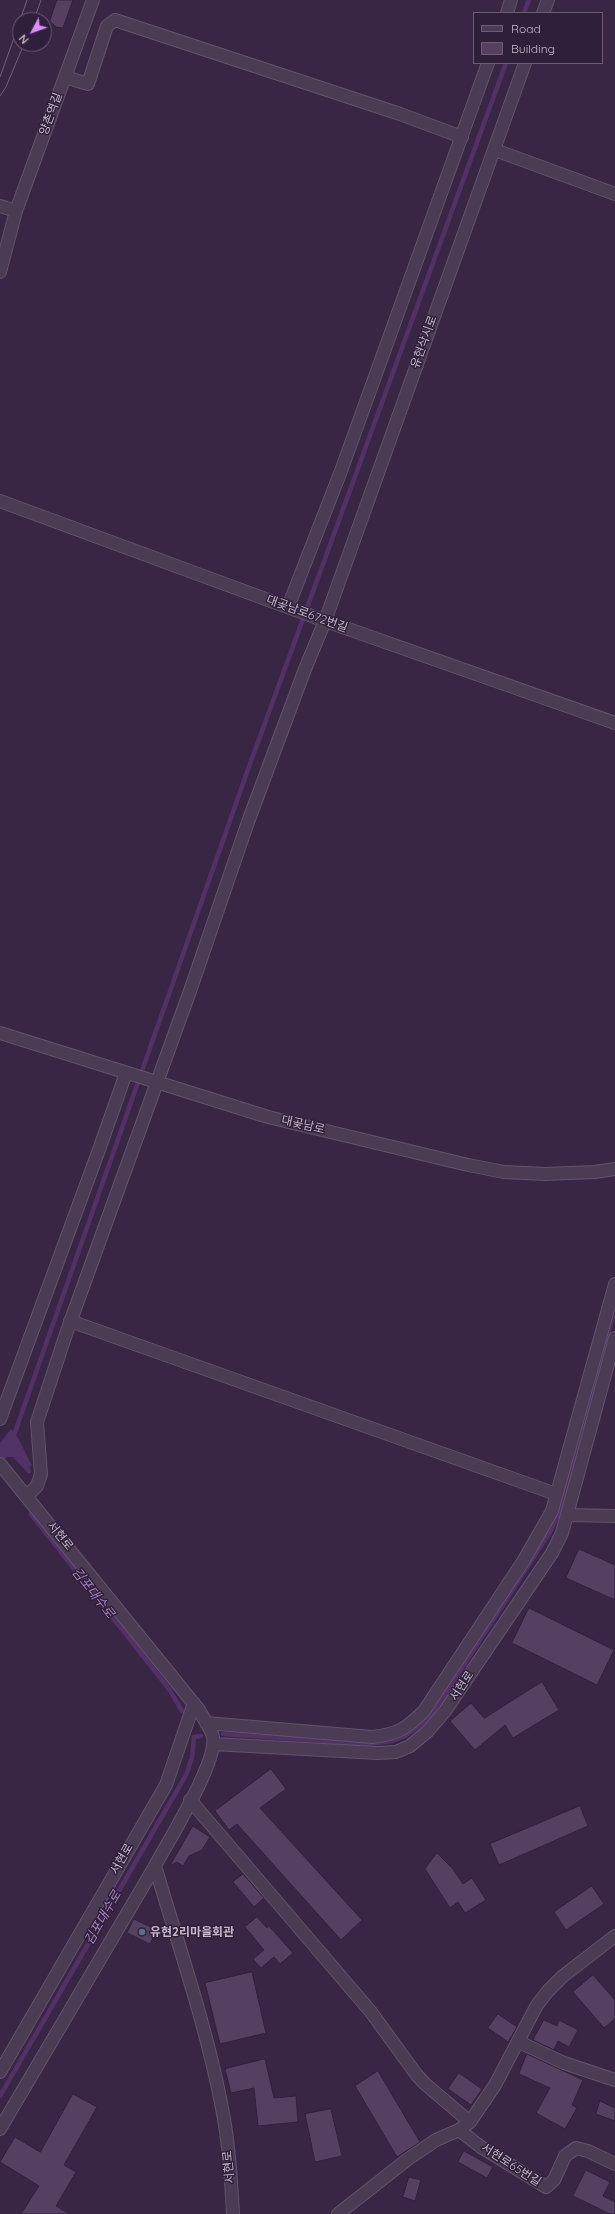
<!DOCTYPE html>
<meta charset="utf-8">
<style>
body{margin:0}
#map{position:relative;width:615px;height:2214px;overflow:hidden;background:#392645;font-family:Quicksand,sans-serif}
canvas{display:block}
.legend{position:absolute;left:473px;top:12px;width:130px;height:52px;box-sizing:border-box;background:#301f3a;border:1px solid #6c5c75;margin:0;padding:5px 7px;list-style:none;font-size:12px;color:#c6b8ce}
.legend li{display:flex;align-items:center;gap:8px;height:20px}
.legend b{width:20px;border:1px solid #6c5c75}
.north{position:absolute;left:12px;top:12px;width:40px;height:40px;box-sizing:border-box;background:#301f3a;border:1px solid #6c5c75;border-radius:50%;rotate:229deg;font-size:11px;font-weight:700;line-height:16px;text-align:center;color:#c6b8ce}
.north::after{content:'';display:block;margin:auto;width:14px;height:18px;background:#d78efd;clip-path:polygon(50% 0,100% 100%,50% 72%,0 100%)}
</style>
<div id="map">
<canvas width="615" height="2214"></canvas>
<ul class="legend">
<li><b style="height:5px;background:#4b3b54"></b>Road</li>
<li><b style="height:11px;background:#554062"></b>Building</li>
</ul>
<div class="north">N</div>
</div>
<script>
const g = document.querySelector('canvas').getContext('2d');
g.lineJoin = 'round';
function fillPath(path, color) {
  g.fillStyle = color;
  g.fill(path, 'evenodd');
}
function stroke(path, color, width, dash) {
  g.strokeStyle = color;
  g.lineWidth = width;
  g.lineCap = dash ? 'butt' : 'round';
  g.setLineDash(dash || []);
  g.stroke(path);
}
function label(font, color, halo, rows, align = 'center') {
  g.font = font + ' Quicksand,"Noto Sans KR",sans-serif';
  g.lineWidth = 3;
  g.setLineDash([]);
  g.textBaseline = 'middle';
  g.strokeStyle = halo;
  g.fillStyle = color;
  for (const [text, x, y, turn = 0] of rows) {
    g.save();
    g.translate(x, y);
    g.rotate((+turn || 0) * Math.PI / 180);
    g.textAlign = isNaN(turn) ? turn : align;
    if (halo) g.strokeText(text, 0, 0);
    g.fillText(text, 0, 0);
    g.restore();
  }
}
fillPath(new Path2D(`
 M11 1429C21 1439 24 1452 32 1465L25 1470 13 1457H7L0 1464V1443Z`), '#513264');
stroke(new Path2D(`
 M524 13 529 0
 M13 1438 246 775 506 63
 M24 1463 29 1471
 M31 1514 169 1689 182 1711
 M223 1734 370 1744 392 1741 405 1736 423 1723 432 1714 550 1532 558 1515 615 1309
 M0 2096 186 1775 192 1758 194 1737 201 1736`), '#513264', 4.5);
const building = new Path2D(`
 M57 0H73L63 28 56 27 50 21Z
 M579 1549 615 1565V1600L566 1578Z
 M529 1608 614 1650 597 1685 512 1643Z
 M542 1682 559 1710 513 1738 505 1725 475 1750 450 1721 471 1703 484 1718Z
 M271 1769 286 1789 260 1808 362 1920 341 1940 237 1824 229 1830 215 1811Z
 M580 1806 588 1826 499 1865 490 1844Z
 M193 1826 210 1837 202 1850 189 1856 183 1866 177 1862 170 1866Z
 M437 1853 453 1869 463 1884 472 1878 486 1900 465 1913 458 1902 450 1908 425 1869Z
 M243 1874 264 1898 254 1907 233 1882Z
 M592 1886 604 1904 566 1930 554 1912Z
 M257 1917 267 1928 269 1926 293 1953 280 1964 274 1957 261 1968 253 1959 264 1950 245 1927Z
 M134 1919 157 1930 150 1944 127 1933Z
 M252 1972 266 2033 220 2044 205 1983Z
 M593 1975 615 2000V2019L604 2028 573 1992Z
 M498 2014 517 2027 508 2042 488 2028Z
 M544 2020 557 2026 559 2020 578 2030 569 2047 558 2041 554 2050 533 2040Z
 M527 2054 583 2080 572 2105 577 2108 565 2129 536 2113 550 2088 519 2074Z
 M265 2059 274 2098 296 2096 298 2122 258 2126 254 2088 231 2093 225 2069Z
 M378 2071 420 2142 397 2157 355 2086Z
 M459 2073 482 2089 471 2105 448 2089Z
 M73 2094 97 2107 64 2165 76 2172 56 2206 69 2214H21L39 2186 0 2162 15 2137 40 2152Z
 M600 2101 615 2108V2121L596 2114Z
 M331 2109 342 2156 315 2162 305 2114Z
 M464 2151 493 2167 487 2178 458 2162Z
 M586 2170 610 2182 603 2196 615 2202V2214H610L573 2196Z
 M409 2177 421 2180 415 2201 403 2197Z`);
fillPath(building, '#554062');
stroke(building, '#32213c', 1);
const minor = new Path2D(`
 M507 13 511 0
 M543 13 548 0
 M65 77 88 84 107 26 115 20 400 114 462 137
 M495 150 615 194
 M0 206 16 211 93 0
 M0 272 16 211
 M0 501 317 618 615 723
 M288 607 341 471 488 63
 M0 1033 268 1117 468 1165 504 1172 545 1174 595 1172 615 1169
 M70 1321 556 1494
 M0 1419 100 1147 126 1073
 M0 1464 199 1710C203 1718 211 1728 213 1737 218 1762 168 1841 155 1866 178 1944 207 2028 222 2108 229 2143 231 2179 233 2214
 M27 1496 37 1486 41 1474 37 1422 67 1331 190 991 248 822 305 669 325 621 525 63
 M568 1515 615 1516
 M206 1723 372 1737C398 1734 406 1729 424 1711L524 1560 552 1511 615 1284
 M213 1744 378 1753 396 1752 410 1746 428 1731 445 1711 552 1553 562 1533 615 1338
 M190 1800 371 2012 416 2074 424 2083 470 2122
 M519 2042 564 2063 615 2080
 M0 2072 166 1785 194 1703
 M0 2129 155 1866
 M459 2130 481 2147 546 2187 554 2180 565 2156 576 2148 588 2151 615 2164
 M338 2214 408 2159 436 2140 459 2130 470 2122 495 2085 537 2005 548 1991 563 1976 615 1936`);
stroke(minor, '#63536c', 14);
stroke(minor, '#4b3b54', 12);
stroke(new Path2D(`
 M20 20 27 0
 M34 20 41 0
 M0 77 20 21
 M0 96 6 87 24 44`), '#725f7d', 1);
for (const [x, y, r, color] of [
 [142,1932,4,"#5c6f8a"]
]) {
  const dot = new Path2D();
  dot.arc(x, y, r, 0, 2 * Math.PI);
  g.fillStyle = color;
  g.fill(dot);
  stroke(dot, '#301f3a', 1.5);
}
label('12px', '#c6b8ce', '#301f3a', [
 ["양촌역길",51,114,-70],
 ["유현삭시로",424,342,-70],
 ["대곶남로672번길",307,614,20],
 ["대곶남로",303,1125,13],
 ["서현로",60,1536,51],
 ["서현로",462,1686,-56],
 ["서현로",122,1859,-60],
 ["서현로65번길",511,2165,33],
 ["서현로",229,2167,-95]
]);
label('bold 12px', '#c6b8ce', '#301f3a', [
 ["유현2리마을회관",150,1932]
], 'left');
label('italic 13px', '#a685ba', '#301f3a', [
 ["김포대수로",93,1593,52],
 ["김포대수로",103,1918,-60]
]);
</script>
